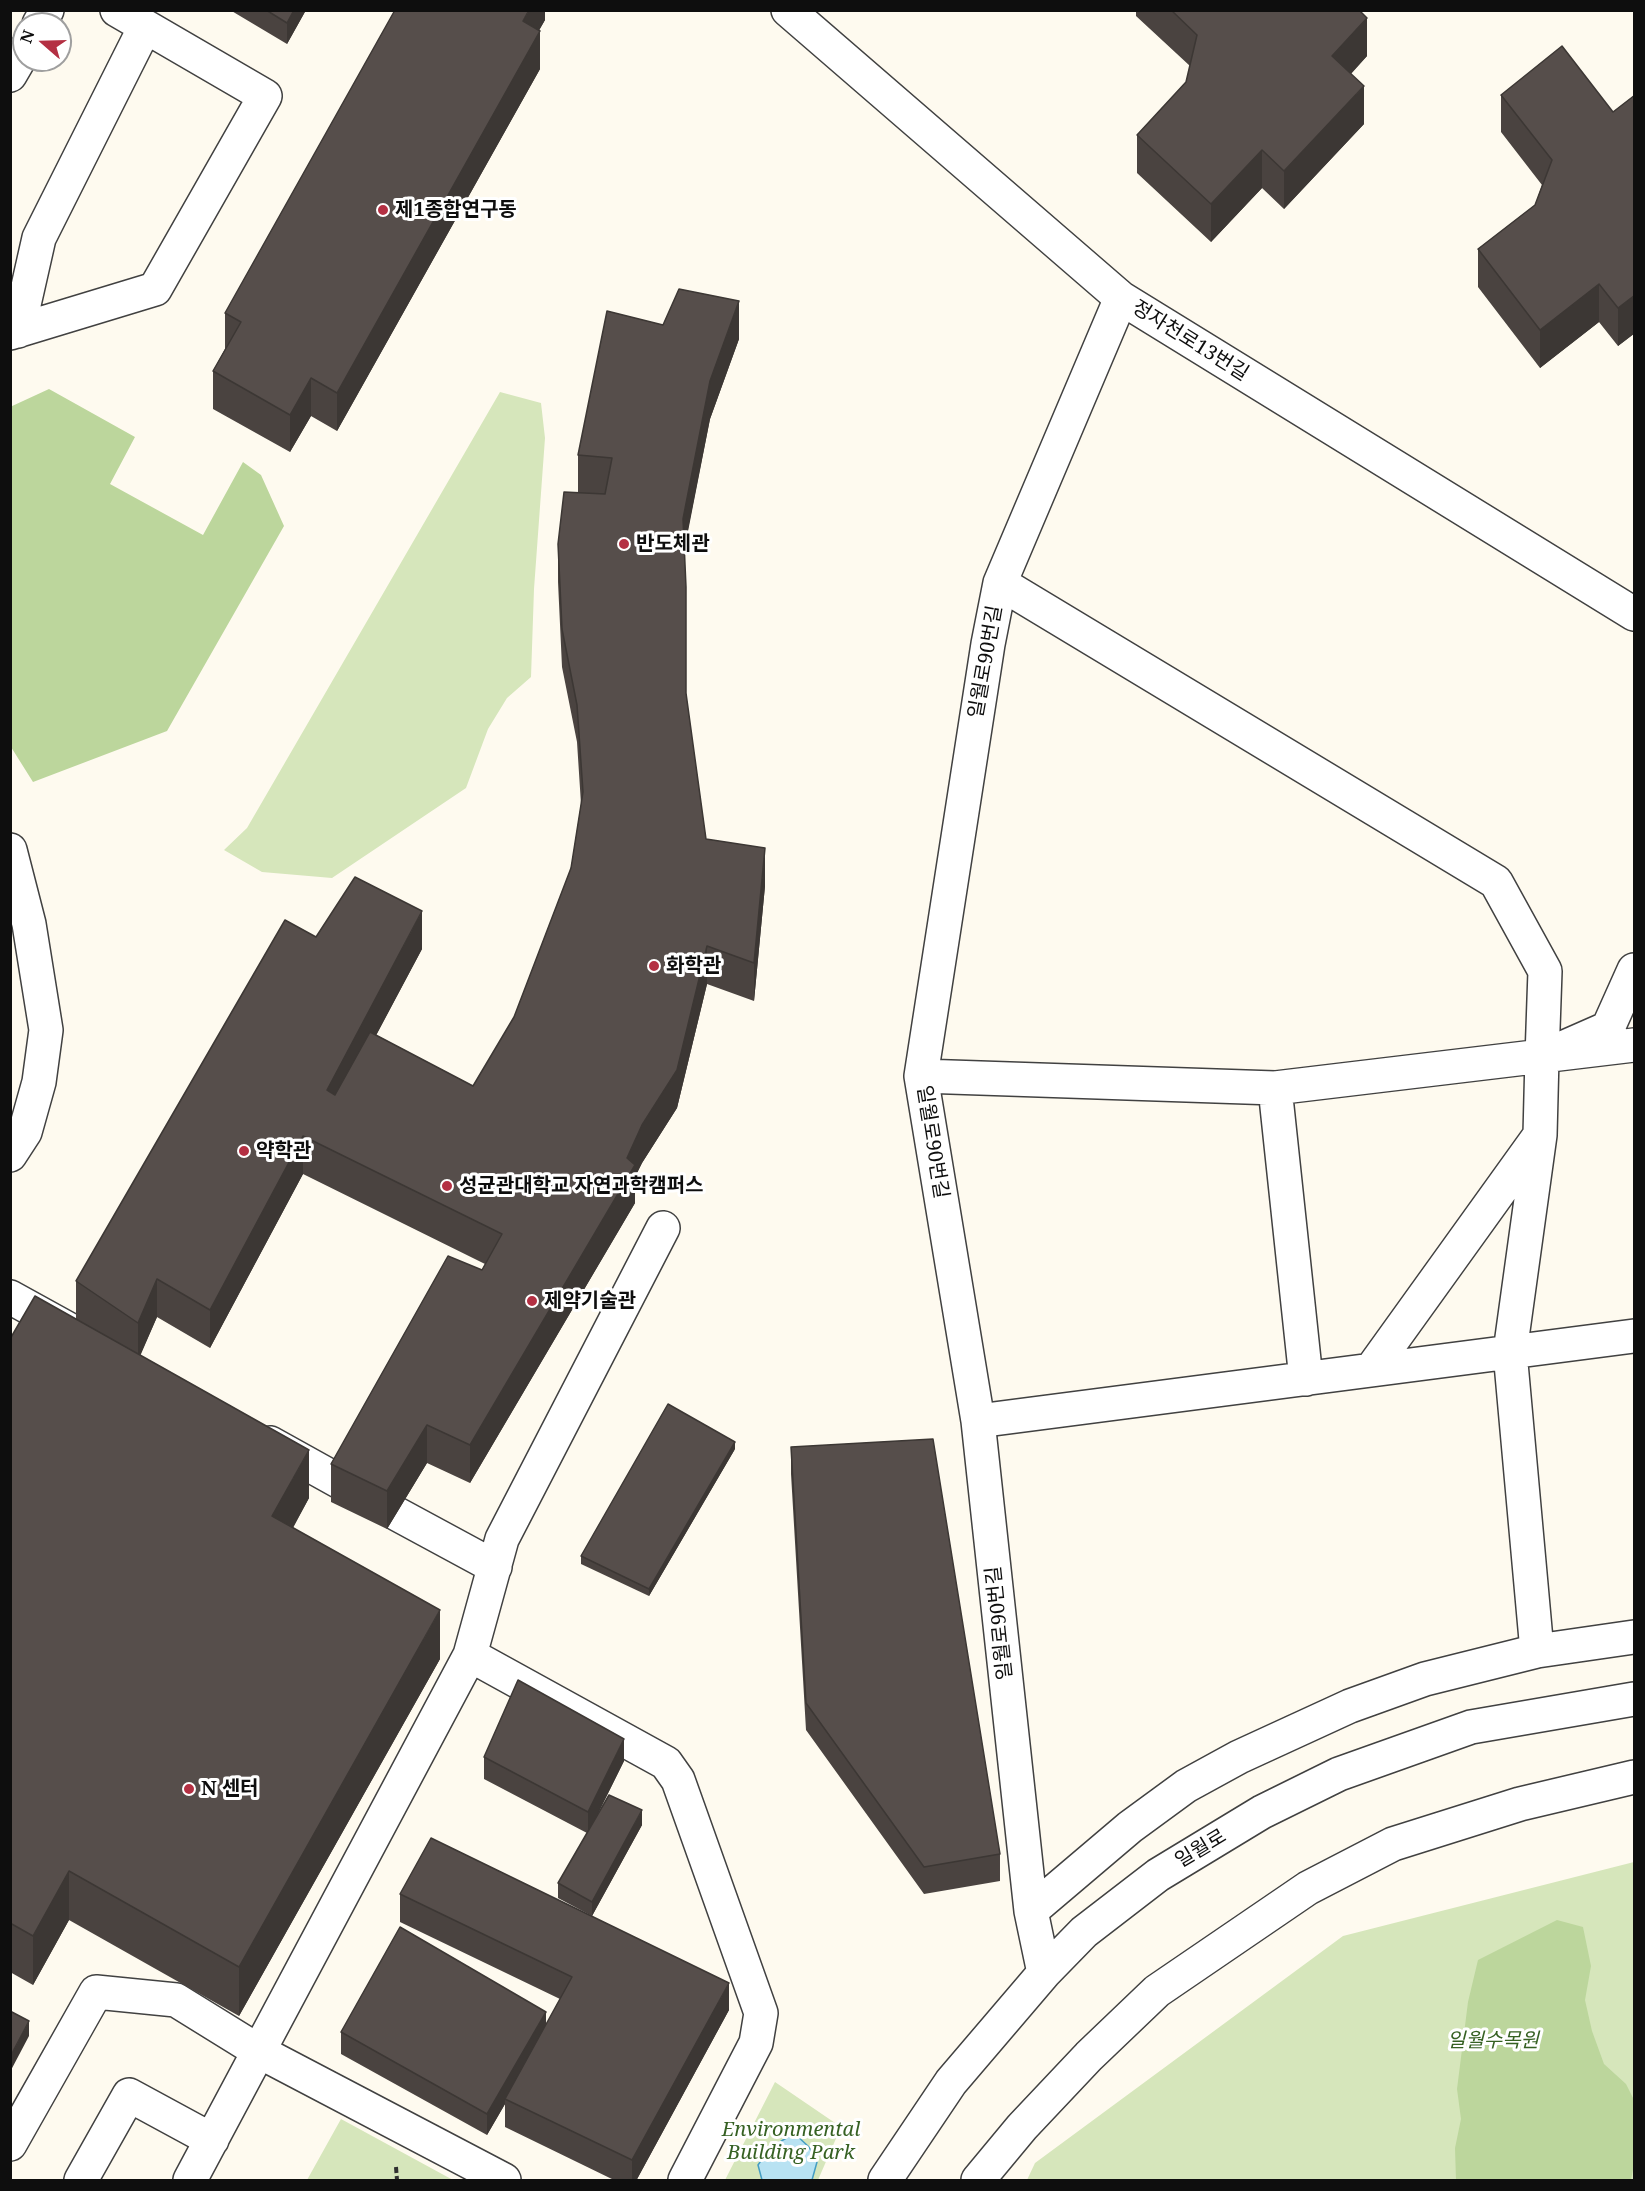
<!DOCTYPE html>
<meta charset="utf-8">
<style>
body{margin:0}
#map{position:relative;width:1645px;height:2191px;overflow:hidden;background:#fefaef;font-family:"Noto Serif",serif}
canvas{display:block}
.frame{position:absolute;inset:0;border:12px solid #0e0e0e;pointer-events:none}
.north{position:absolute;left:12px;top:12px;width:60px;height:60px;box-sizing:border-box;background:#fff;border:2px solid #9f9f9f;border-radius:50%;rotate:290deg;font-size:16px;font-weight:700;line-height:24px;text-align:center;color:#0e0e0e}
.north::after{content:'';display:block;margin:auto;width:21px;height:27px;background:#b43043;clip-path:polygon(50% 0,100% 100%,50% 72%,0 100%)}
</style>
<div id="map">
<canvas width="1645" height="2191"></canvas>
<div class="frame"></div>
<div class="north">N</div>
</div>
<script>
const g = document.querySelector('canvas').getContext('2d');
g.lineJoin = 'round';
function fillPath(path, color) {
  g.fillStyle = color;
  g.fill(path, 'evenodd');
}
function stroke(path, color, width, dash) {
  g.strokeStyle = color;
  g.lineWidth = width;
  g.lineCap = dash ? 'butt' : 'round';
  g.setLineDash(dash || []);
  g.stroke(path);
}
function label(font, color, halo, rows, align = 'center') {
  g.font = font + ' "Noto Serif","Noto Sans KR",serif';
  g.lineWidth = 6;
  g.setLineDash([]);
  g.textBaseline = 'middle';
  g.strokeStyle = halo;
  g.fillStyle = color;
  for (const [text, x, y, turn = 0] of rows) {
    g.save();
    g.translate(x, y);
    g.rotate((+turn || 0) * Math.PI / 180);
    g.textAlign = isNaN(turn) ? turn : align;
    if (halo) g.strokeText(text, 0, 0);
    g.fillText(text, 0, 0);
    g.restore();
  }
}
fillPath(new Path2D(`
 M500 392 541 403 545 438 534 589 531 677 507 698 488 729 466 788 332 878 262 872 224 850 247 828Z
 M1634 1862V2180H1027L1035 2163 1343 1936Z
 M775 2082 841 2127 818 2180H725Z
 M341 2119 453 2180H307Z`), '#d6e6bb');
fillPath(new Path2D(`
 M49 389 135 437 110 484 203 535 243 462 261 475 284 526 167 731 33 782 11 747 10 407Z
 M1557 1920 1583 1927 1591 1966 1585 2000 1592 2031 1604 2064 1626 2084 1634 2100V2164L1631 2180H1456L1455 2148 1461 2119 1457 2089 1468 2002 1478 1960Z`), '#bcd69c');
const water = new Path2D(`
 M795 2134 809 2147 817 2162 812 2180H762L758 2165C768 2150 778 2141 795 2134Z`);
fillPath(water, '#b8e2f2');
stroke(water, '#449dc3', 1.5);
const minor = new Path2D(`
 M788 10 1121 298 1634 614
 M39 24 47 10
 M10 75 24 51
 M18 331 39 238 145 27
 M10 333 155 289 265 96 117 10
 M1000 583 1496 882 1545 971 1542 1057
 M10 850 29 924 46 1030 39 1082 25 1132 10 1155
 M921 1076 1275 1088 1634 1045
 M1275 1088 1306 1379
 M10 1297 68 1329
 M1371 1370 1540 1135 1542 1057 1608 1028 1634 970
 M978 1421 1634 1336
 M270 1443 342 1483
 M397 1514 495 1567
 M1537 1651 1510 1352 1540 1135
 M470 1655 666 1763 678 1780 761 2013 756 2043 685 2180
 M1031 1911 1130 1827 1186 1786 1239 1757 1350 1706 1425 1679 1537 1651 1634 1637
 M1044 1973 1031 1911 978 1421 921 1076 988 644 1000 583 1121 298
 M10 2144 96 1992 176 2000 260 2052 504 2180
 M81 2180 129 2095 212 2140
 M190 2180 470 1655 502 1539 663 1228
 M885 2180 951 2082 1044 1973 1084 1932 1158 1875 1262 1812 1339 1774 1471 1727 1634 1699
 M978 2180 1022 2127 1089 2056 1157 1991 1308 1888 1393 1844 1520 1804 1634 1777`);
stroke(minor, '#414141', 36);
stroke(new Path2D(`
 M396 2167 397 2180`), '#303030', 4, [6, 3]);
stroke(minor, '#fff', 33);
fillPath(new Path2D(`
 M230 10H306L287 44Z
 M545 10V20L539 30 540 69 337 431 311 416 290 452 213 409V371L225 349V313Z
 M1136 10H1359L1367 56 1351 74 1364 124 1284 209 1262 188 1211 242 1137 173V135L1186 82 1190 66 1136 16Z
 M1501 95 1613 112 1635 95V333L1618 346 1599 322 1540 368 1478 287V249L1535 205 1542 185 1501 132Z
 M663 325 739 339 710 419 684 549 686 694 706 839 765 886 754 1001 707 984 677 1108 642 1163 635 1177V1203L470 1483 427 1463 387 1529 331 1502V1464L482 1270 485 1264 303 1174 210 1348 157 1317 140 1355 309 1498 293 1528 440 1659 239 2016 69 1920 33 1985 10 1972V1339L76 1319V1281L316 937 422 949 376 1035 473 1086 514 1017 571 868 581 804 577 742 562 667 558 582V544L578 492V455Z
 M791 1447 1000 1854V1881L924 1894 806 1730 791 1474Z
 M735 1449 649 1596 581 1564V1556Z
 M484 1757 624 1761 598 1813 642 1825 592 1916 729 2010 636 2181H616L505 2127V2104L487 2135 341 2054V2032L546 2025 560 1999 400 1922V1894L590 1915 558 1898V1883L587 1833 484 1779Z`), '#4a4340');
fillPath(new Path2D(`
 M294 10H306L287 44V23Z
 M529 10H545V20L523 59V21Z
 M1367 18V56L1332 94V56Z
 M540 31V69L337 431V393Z
 M1364 86V124L1284 209V171Z
 M1262 150V188L1211 242V204Z
 M1599 284V322L1540 368V330Z
 M1635 295V333L1618 346V308Z
 M739 301V339L710 419 683 557V519L710 381Z
 M311 378V416L290 452V415Z
 M765 848V886L754 1001V963Z
 M422 911V949L327 1128V1090Z
 M707 946V984L677 1108 642 1163 635 1177V1203L470 1483V1445L627 1158Z
 M303 1136V1174L210 1348V1310Z
 M157 1279V1317L138 1361V1323Z
 M427 1425V1463L387 1529V1491Z
 M735 1442V1449L649 1596V1589Z
 M309 1450V1498L272 1565V1516Z
 M440 1610V1659L239 2016V1967Z
 M624 1739V1761L588 1834V1812Z
 M642 1810V1825L592 1916V1902Z
 M69 1871V1920L33 1985V1936Z
 M729 1983V2010L636 2181H632V2160Z
 M546 2012V2033L505 2099V2104L487 2135V2114Z
 M29 2021V2036L10 2072V2057Z`), '#3c3734');
const building = new Path2D(`
 M266 10H294L287 23Z
 M395 10H529L523 21 540 31 337 393 311 378 290 415 213 371 241 322 225 313Z
 M1171 10H1359L1367 18 1332 56 1364 86 1284 171 1262 150 1211 204 1137 135 1186 82 1197 35Z
 M1562 46 1613 112 1635 95V295L1618 308 1599 284 1540 330 1478 249 1535 205 1552 160 1501 95Z
 M679 289 739 301 710 381 683 519 686 587V693L706 839 765 848 754 963 707 946 677 1070 642 1125 627 1158 635 1165 470 1445 427 1425 387 1491 331 1464 448 1256 482 1270 502 1234 303 1136 210 1310 157 1279 138 1323 76 1281 285 920 316 937 355 877 422 911 327 1090 335 1095 370 1032 473 1086 514 1017 571 868 583 792 577 705 562 629 558 544 564 492 605 494 612 458 578 455 607 311 663 325Z
 M35 1296 309 1450 272 1516 440 1610 239 1967 69 1871 33 1936 10 1923V1339Z
 M668 1404 735 1442 649 1589 581 1556Z
 M933 1439 1000 1854 924 1867 806 1703 791 1447Z
 M518 1680 624 1739 588 1812 484 1757Z
 M609 1795 642 1810 592 1902 558 1883Z
 M431 1838 729 1983 632 2160 505 2099 572 1977 400 1894Z
 M400 1927 546 2012 487 2114 341 2032Z
 M10 2011 29 2021 10 2057Z`);
fillPath(building, '#564e4b');
stroke(building, '#3c3734', 1.5);
for (const [x, y, r, color] of [
 [383,210,6,"#b43043"],
 [624,544,6,"#b43043"],
 [654,966,6,"#b43043"],
 [244,1151,6,"#b43043"],
 [447,1186,6,"#b43043"],
 [532,1301,6,"#b43043"],
 [189,1789,6,"#b43043"]
]) {
  const dot = new Path2D();
  dot.arc(x, y, r, 0, 2 * Math.PI);
  g.fillStyle = color;
  g.fill(dot);
  stroke(dot, '#fff', 2);
}
label('bold 20px', '#0e0e0e', '#fff', [
 ["제1종합연구동",395,210],
 ["반도체관",636,544],
 ["화학관",666,966],
 ["약학관",256,1151],
 ["성균관대학교 자연과학캠퍼스",459,1186],
 ["제약기술관",544,1301],
 ["N 센터",201,1789]
], 'left');
label('20px', '#0e0e0e', '#fff', [
 ["정자천로13번길",1190,341,32],
 ["일월로90번길",986,662,-80],
 ["일월로90번길",932,1142,81],
 ["일월로90번길",1000,1623,-96],
 ["일월로",1201,1849,-31]
]);
label('italic 20px', '#366123', '#fff', [
 ["일월수목원",1493,2041],
 ["Environmental",791,2130],
 ["Building Park",791,2153]
]);
</script>
